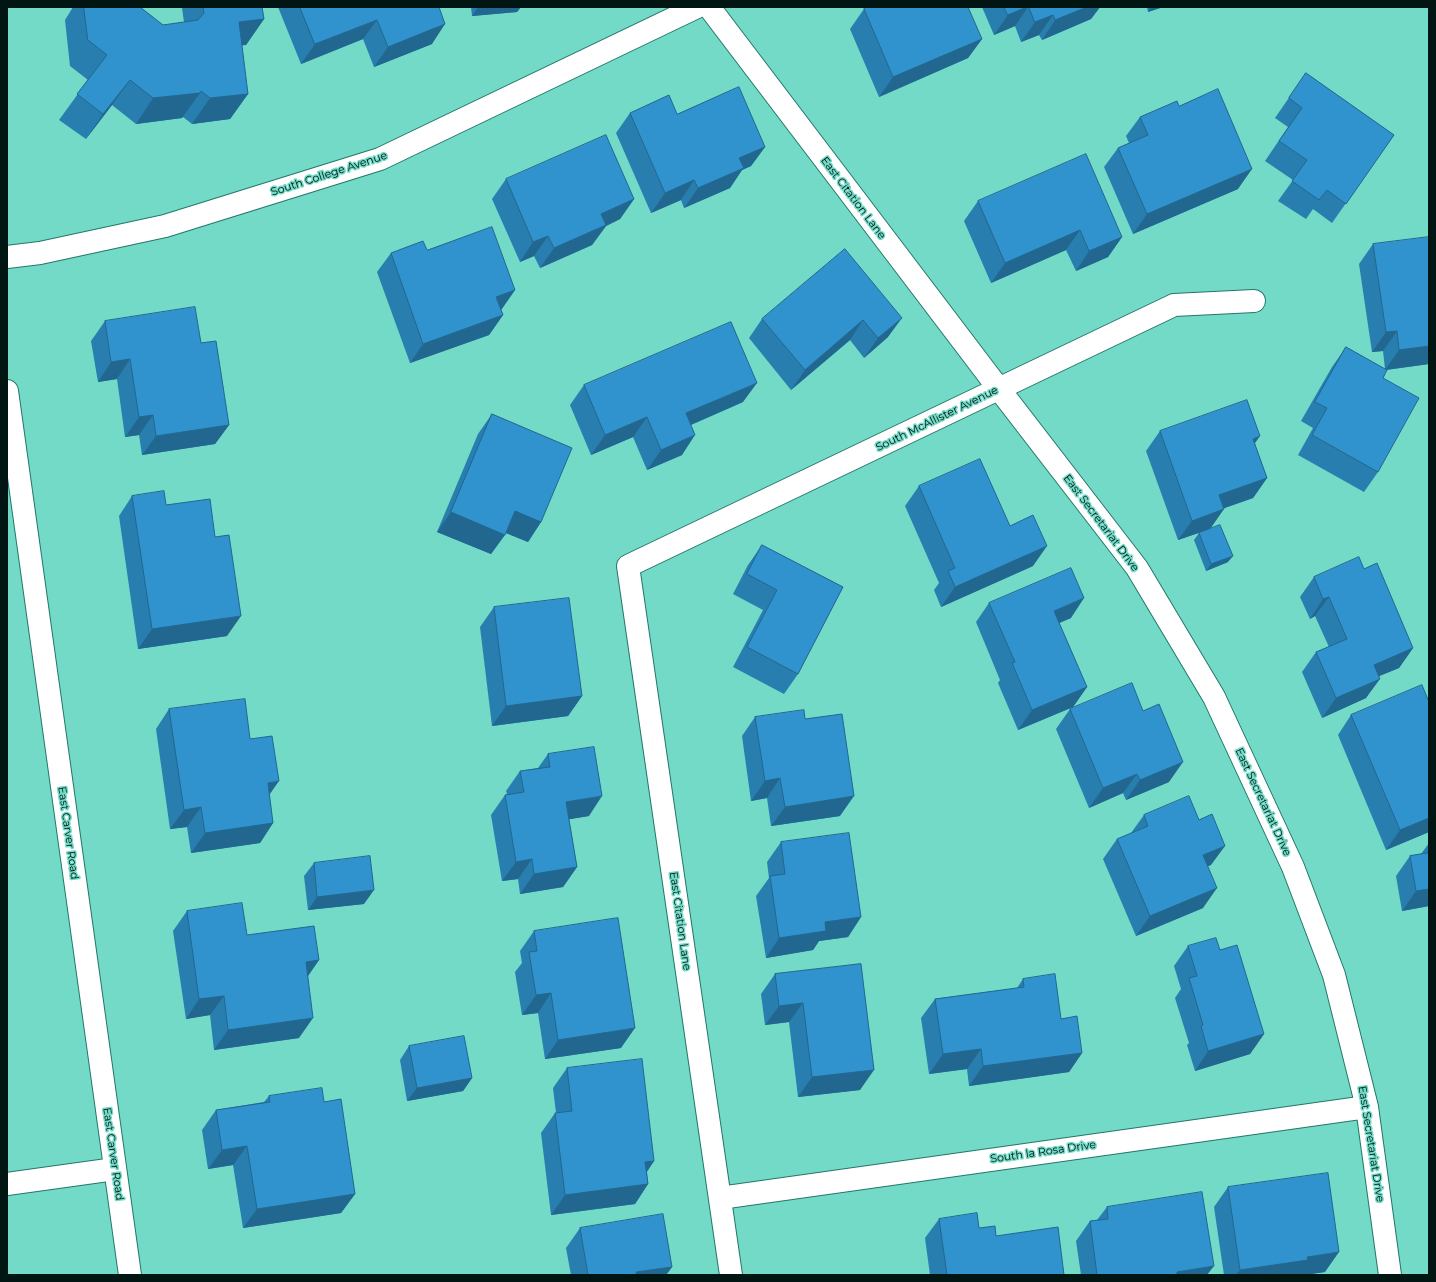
<!DOCTYPE html>
<style>
body{margin:0}
#map{position:relative;width:1436px;height:1282px;overflow:hidden;background:#72dac6;font-family:Montserrat,sans-serif}
canvas{display:block}
.frame{position:absolute;inset:0;border:8px solid #011612;pointer-events:none}
</style>
<div id="map">
<canvas width="1436" height="1282"></canvas>
<div class="frame"></div>
</div>
<script>
const g = document.querySelector('canvas').getContext('2d');
g.lineJoin = 'round';
function stroke(path, color, width, dash) {
  g.strokeStyle = color;
  g.lineWidth = width;
  g.lineCap = dash ? 'butt' : 'round';
  g.setLineDash(dash || []);
  g.stroke(path);
}
function fillPath(path, color) {
  g.fillStyle = color;
  g.fill(path, 'evenodd');
}
function label(font, color, halo, rows, align = 'center') {
  g.font = font + ' Montserrat,sans-serif';
  g.lineWidth = 3;
  g.setLineDash([]);
  g.textBaseline = 'middle';
  g.strokeStyle = halo;
  g.fillStyle = color;
  for (const [text, x, y, turn = 0] of rows) {
    g.save();
    g.translate(x, y);
    g.rotate((+turn || 0) * Math.PI / 180);
    g.textAlign = isNaN(turn) ? turn : align;
    if (halo) g.strokeText(text, 0, 0);
    g.fillText(text, 0, 0);
    g.restore();
  }
}
const minor = new Path2D(`
 M709 7 999 389 1137 568 1214 697 1293 867 1334 975 1367 1107 1390 1275
 M7 257 40 253 165 226 380 159 697 7
 M7 1184 115 1169
 M720 1198 1367 1107
 M731 1275 628 566 1174 305 1254 301`);
const tertiary = new Path2D(`
 M7 391 130 1275`);
stroke(minor, '#247769', 24);
stroke(tertiary, '#247769', 24);
stroke(minor, '#fff', 22);
stroke(tertiary, '#fff', 22);
fillPath(new Path2D(`
 M73 7H140L163 25 184 22 182 8 183 7H262L264 19 246 45H242L248 94 230 119 192 124 183 117 182 118 136 124 112 105 86 139 59 120 88 80 70 66 65 20Z
 M278 7H439L432 44 374 67 363 39 301 64Z
 M471 7H521L517 12 472 16Z
 M982 7H1100L1091 19 1042 40 1039 35 1021 42 1015 26 994 35Z
 M1147 7H1163L1148 12Z
 M864 9 982 39 968 58 879 97 850 29Z
 M1306 73 1394 135 1332 223 1313 209 1306 219 1278 201 1293 180 1265 161 1288 127 1275 118Z
 M1179 106 1238 189 1133 234 1104 167 1118 148 1129 143 1126 136 1140 117Z
 M630 113 677 114 765 147 751 166 742 170 730 188 684 208 681 200 651 213 616 133Z
 M506 179 634 199 620 219 606 226 592 245 540 268 534 256 520 262 492 199Z
 M978 201 1122 237 1108 257 1076 271 1066 250 991 283 964 221Z
 M1373 244 1429 364 1386 370 1383 378 1378 472 1364 492 1298 455 1313 428 1301 421 1332 367 1346 347 1385 369 1383 351 1372 352 1359 264Z
 M845 249 888 337 864 358 850 340 791 390 749 338 762 319Z
 M427 250 515 290 501 310 503 315 489 335 410 363 377 272 391 253Z
 M105 321 201 343 229 425 215 444 142 455 139 435 125 437 117 379 98 382 91 341Z
 M584 385 743 402 691 425 682 455 647 470 633 437 591 455 570 405Z
 M492 414 541 522 528 542 506 533 491 554 437 532 478 434Z
 M1160 431 1255 444 1267 478 1253 498 1224 508 1210 529 1178 540 1146 451Z
 M919 486 1010 526 1033 566 941 607 934 590 939 583 905 506Z
 M132 496 166 505 215 537 227 636 138 649 119 516Z
 M1199 533 1228 562 1206 571 1194 540Z
 M762 545 843 587 798 674 784 694 733 667 763 610 733 594 748 565Z
 M1364 569 1413 648 1399 668 1379 676 1366 698 1322 718 1302 672 1316 652 1329 647 1315 616 1310 619 1300 597 1314 577Z
 M989 603 1071 618 1059 623 1087 687 1073 707 1018 730 998 683 1000 680 976 622Z
 M494 607 582 696 568 716 492 726 480 627Z
 M1429 702V832L1386 850 1338 735 1351 715Z
 M169 709 250 739 269 794 273 823 260 843 191 853 187 827 170 829 156 729Z
 M1070 709 1143 711 1169 782 1126 800 1123 793 1089 808 1056 729Z
 M755 717 805 719 840 816 771 826 767 798 751 801 742 736Z
 M548 754 589 816 569 819 577 867 563 887 520 894 518 879 502 881 491 815 505 795 507 794 506 791 520 771 538 768Z
 M1144 815 1211 865 1208 866 1203 908 1136 936 1103 859 1117 839 1131 833Z
 M781 842 861 917 848 937 819 941 813 950 766 958 756 896 769 878 767 862Z
 M1429 843V906L1402 911 1396 876 1410 856 1421 854Z
 M314 863 364 904 308 910 304 876Z
 M187 911 247 935 319 960 308 976 299 1038 214 1050 210 1015 186 1019 173 931Z
 M534 931 621 1048 545 1059 538 1013 522 1015 515 972 522 963 520 951Z
 M1188 946 1220 950 1264 1034 1250 1054 1195 1071 1187 1045 1189 1043 1175 998 1181 989 1174 966Z
 M861 964 860 1090 798 1097 789 1022 765 1025 761 994 775 974Z
 M1023 979 1061 1019 1082 1053 1069 1072 969 1086 967 1069 929 1074 921 1018 935 999 1017 988Z
 M409 1046 472 1078 463 1091 407 1101 400 1060Z
 M567 1068 654 1161 647 1172 648 1184 635 1204 551 1215 541 1133 555 1113H556L553 1088Z
 M269 1096 324 1102 355 1194 341 1213 243 1228 233 1165 208 1169 202 1130 216 1110 264 1102Z
 M1228 1187 1325 1272 1304 1275H1224L1214 1207Z
 M1107 1207 1207 1275H1081L1076 1241 1090 1221 1097 1220Z
 M939 1219 979 1228 996 1236 1064 1275H930L925 1238Z
 M580 1228 672 1267 666 1275H571L566 1248Z`), '#297eb0');
fillPath(new Path2D(`
 M478 7H521L517 12 472 16Z
 M1027 7H1028L1015 26 994 35 1008 15Z
 M1087 7H1100L1091 19 1042 40 1055 20Z
 M1151 7H1163L1148 12Z
 M1053 15 1039 35 1021 42 1035 22Z
 M264 19 246 45 221 48 239 22Z
 M377 20 363 39 301 64 315 44Z
 M445 24 432 44 374 67 388 47Z
 M982 39 968 58 879 97 893 77Z
 M130 80 112 105 86 139 103 114Z
 M200 93 182 118 136 124 153 98Z
 M248 94 230 119 192 124 210 98Z
 M765 147 751 166 742 170 730 188 684 208 698 188 739 158Z
 M1252 169 1238 189 1133 234 1147 214Z
 M694 180 681 200 651 213 665 193Z
 M634 199 620 219 606 226 592 245 540 268 554 248 601 214Z
 M1080 230 1066 250 991 283 1005 263Z
 M548 236 534 256 520 262 533 242Z
 M1122 237 1108 257 1076 271 1089 251Z
 M515 290 501 310 496 297Z
 M503 315 489 335 410 363 423 344Z
 M902 318 888 337 864 358 878 338Z
 M863 320 850 340 791 390 805 370Z
 M1397 331 1383 351 1372 352 1386 332Z
 M1429 346V364L1385 370 1399 350Z
 M130 359 117 379 98 382 111 362Z
 M757 383 743 402 672 433 686 413Z
 M153 415 139 435 125 437 139 417Z
 M647 417 633 437 591 455 605 435Z
 M229 425 215 444 142 455 156 436Z
 M695 435 682 455 647 470 661 450Z
 M1260 436 1246 456 1253 439Z
 M1267 478 1253 498 1205 515 1219 495Z
 M1224 509 1210 529 1178 540 1192 521Z
 M515 511 541 522 528 542 501 531Z
 M451 512 505 535 491 554 437 532Z
 M1047 546 1033 566 941 607 955 587Z
 M1233 556 1228 562 1206 571 1211 564Z
 M1329 597 1315 616 1310 619 1323 599Z
 M1084 598 1071 618 1040 631 1054 611Z
 M241 616 227 636 138 649 152 629Z
 M1413 648 1399 668 1360 684 1374 665Z
 M1380 679 1366 698 1322 718 1336 698Z
 M1087 687 1073 707 1018 730 1032 710Z
 M582 696 568 716 492 726 506 706Z
 M1183 762 1169 782 1126 800 1140 780Z
 M1137 774 1123 793 1089 808 1103 788Z
 M780 778 767 798 751 801 765 781Z
 M279 781 265 801 268 783Z
 M602 796 589 816 553 822 566 802Z
 M854 796 840 816 771 826 785 807Z
 M201 807 187 827 170 829 184 810Z
 M1429 818V832L1386 850 1400 830Z
 M273 823 260 843 191 853 205 833Z
 M1225 846 1211 865 1189 874 1203 855Z
 M532 859 518 879 502 881 516 862Z
 M577 867 563 887 520 894 534 874Z
 M1217 888 1203 908 1136 936 1150 916Z
 M1429 889V906L1402 911 1416 891Z
 M374 890 364 904 308 910 317 897Z
 M861 917 848 937 819 941 813 950 766 958 779 938 825 922Z
 M319 960 305 980 306 962Z
 M551 993 538 1013 522 1015 536 995Z
 M224 996 210 1015 186 1019 199 999Z
 M803 1003 789 1022 765 1025 779 1006Z
 M313 1018 299 1038 214 1050 228 1030Z
 M635 1028 621 1048 545 1059 558 1040Z
 M1264 1034 1250 1054 1195 1071 1208 1051Z
 M981 1049 967 1069 929 1074 943 1054Z
 M1082 1053 1069 1072 969 1086 983 1066Z
 M874 1070 860 1090 798 1097 812 1077Z
 M472 1078 463 1091 407 1101 417 1088Z
 M247 1146 233 1165 208 1169 222 1150Z
 M654 1161 640 1181 645 1162Z
 M648 1184 635 1204 551 1215 565 1195Z
 M355 1194 341 1213 243 1228 257 1209Z
 M1339 1252 1325 1272 1304 1275H1236L1240 1270 1307 1257Z
 M1214 1266 1207 1275H1174L1177 1272Z
 M672 1267 666 1275H634L636 1272Z`), '#226790');
const building = new Path2D(`
 M84 7H140L163 25 198 20 204 13 203 7H262L264 19 239 22 248 94 210 98 201 91 200 93 153 98 130 80 103 114 77 94 107 55 88 40Z
 M300 7H439L445 24 388 47 377 20 315 44Z
 M868 7H968L982 39 893 77 864 9Z
 M1004 7H1027L1008 15Z
 M1029 7H1087L1055 20 1053 15 1035 22Z
 M1306 73 1394 135 1346 204 1327 190 1319 200 1292 181 1307 160 1279 141 1302 108 1289 98Z
 M739 87 765 147 739 158 744 168 698 188 694 180 665 193 630 113 669 95 677 114Z
 M1218 89 1252 169 1147 214 1118 148 1148 135 1140 117 1177 101 1179 106Z
 M606 135 634 199 601 214 606 225 554 248 548 236 533 242 506 179Z
 M1086 154 1122 237 1089 251 1080 230 1005 263 978 201Z
 M492 227 515 290 496 297 503 315 423 344 391 253 423 241 427 250Z
 M1429 237V346L1399 350 1397 331 1386 332 1373 244Z
 M845 249 902 318 878 338 863 320 805 370 762 319Z
 M195 307 201 343 216 341 229 425 156 436 153 415 139 417 130 359 111 362 105 321Z
 M731 322 757 383 686 413 695 435 661 450 647 417 605 435 584 385Z
 M1346 347 1387 370 1383 378 1419 398 1378 472 1312 435 1327 408 1315 402Z
 M1247 400 1260 436 1253 439 1267 478 1219 495 1224 509 1192 521 1160 431Z
 M492 414 572 448 541 522 515 511 505 535 451 512Z
 M980 459 1010 526 1033 515 1047 546 955 587 948 571 955 568 919 486Z
 M164 491 166 505 210 499 215 537 229 535 241 616 152 629 132 496Z
 M1220 525 1233 556 1211 564 1199 533Z
 M762 545 843 587 798 674 747 647 777 590 747 574Z
 M1359 557 1364 569 1377 563 1413 648 1374 665 1380 679 1336 698 1316 652 1347 639 1329 597 1323 599 1314 577Z
 M1071 568 1084 598 1054 611 1087 687 1032 710 1012 663 1015 662 989 603Z
 M569 598 582 696 506 706 494 607Z
 M1132 683 1143 711 1159 704 1183 762 1140 780 1137 774 1103 788 1070 709Z
 M1422 685 1429 702V818L1400 830 1351 715Z
 M245 699 250 739 272 736 279 781 268 783 273 823 205 833 201 807 184 810 169 709Z
 M804 710 805 719 842 714 854 796 785 807 780 778 765 781 755 717Z
 M594 747 602 796 566 802 577 867 534 874 532 859 516 862 505 795 524 792 520 771 550 767 548 754Z
 M1189 796 1199 820 1212 814 1225 846 1203 855 1217 888 1150 916 1117 839 1148 826 1144 815Z
 M849 833 861 917 825 922 826 931 779 938 770 876 785 874 781 842Z
 M1429 853V889L1416 891 1410 856Z
 M370 856 374 890 317 897 314 863Z
 M242 903 247 935 314 926 319 960 306 962 313 1018 228 1030 224 996 199 999 187 911Z
 M618 918 635 1028 558 1040 551 993 536 995 529 952 537 951 534 931Z
 M1216 938 1220 950 1237 945 1264 1034 1208 1051 1201 1026 1203 1025 1189 978 1197 976 1188 946Z
 M861 964 874 1070 812 1077 803 1003 779 1006 775 974Z
 M1055 974 1061 1019 1077 1016 1082 1053 983 1066 981 1049 943 1054 935 999 1024 987 1023 979Z
 M464 1036 472 1078 417 1088 409 1046Z
 M642 1059 654 1161 645 1162 648 1184 565 1195 555 1113 572 1111 567 1068Z
 M322 1088 324 1102 341 1099 355 1194 257 1209 247 1146 222 1150 216 1110 270 1102 269 1096Z
 M1328 1173 1339 1252 1307 1257 1308 1260 1240 1270 1228 1187Z
 M1202 1192 1214 1266 1177 1272V1275H1097L1090 1221 1108 1219 1107 1207Z
 M977 1213 979 1228 995 1226 996 1236 1058 1227 1064 1275H947L939 1219Z
 M663 1214 672 1267 636 1272 637 1275H588L580 1228Z`);
fillPath(building, '#3093cd');
stroke(building, '#226790', 1);
label('11px', '#011612', '#72dac6', [
 ["South College Avenue",329,174,-18],
 ["East Citation Lane",853,198,53],
 ["South McAllister Avenue",937,419,-26],
 ["East Secretariat Drive",1101,523,53],
 ["East Secretariat Drive",1263,802,65],
 ["East Carver Road",68,833,82],
 ["East Citation Lane",680,921,82],
 ["East Secretariat Drive",1371,1144,81],
 ["South la Rosa Drive",1043,1152,-8],
 ["East Carver Road",113,1154,82]
]);
</script>
